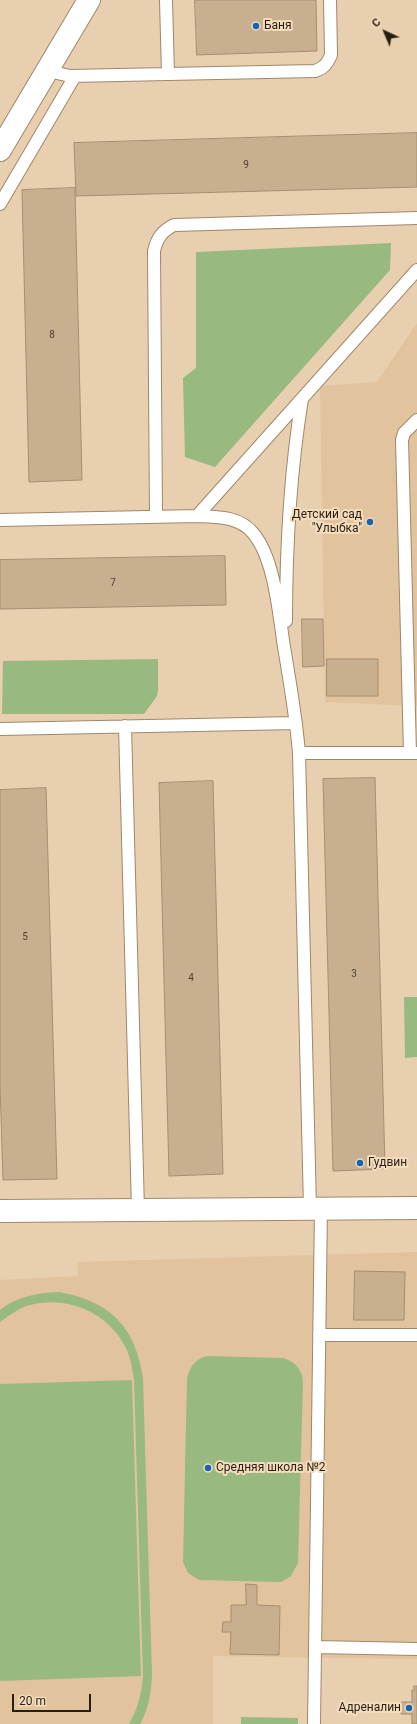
<!DOCTYPE html>
<meta charset="utf-8">
<style>
body{margin:0}
#map{position:relative;width:417px;height:1724px;overflow:hidden;background:#e8cfaf;font-family:Roboto,sans-serif}
canvas{display:block}
.north{position:absolute;left:365px;top:12px;width:40px;height:40px;-webkit-text-stroke:3px #f5dcbc;paint-order:stroke;rotate:316deg;font-size:11px;font-weight:700;line-height:16px;text-align:center;color:#271e12}
.north::after{content:'';display:block;margin:auto;width:14px;height:18px;background:#271e12;clip-path:polygon(50% 0,100% 100%,50% 72%,0 100%)}
.scale{position:absolute;left:12px;top:1694px;width:79px;height:18px;box-sizing:border-box;border:2px solid #271e12;border-top:0;padding-left:5px;font-size:12px;line-height:14px;white-space:nowrap;color:#271e12;-webkit-text-stroke:3px #f5dcbc;paint-order:stroke}
</style>
<div id="map">
<canvas width="417" height="1724"></canvas>
<div class="north">С</div>
<div class="scale">20 m</div>
</div>
<script>
const g = document.querySelector('canvas').getContext('2d');
g.lineJoin = 'round';
function fillPath(path, color) {
  g.fillStyle = color;
  g.fill(path, 'evenodd');
}
function stroke(path, color, width, dash) {
  g.strokeStyle = color;
  g.lineWidth = width;
  g.lineCap = dash ? 'butt' : 'round';
  g.setLineDash(dash || []);
  g.stroke(path);
}
function label(font, color, halo, rows, align = 'center') {
  g.font = font + ' Roboto,sans-serif';
  g.lineWidth = 4;
  g.setLineDash([]);
  g.textBaseline = 'middle';
  g.strokeStyle = halo;
  g.fillStyle = color;
  for (const [text, x, y, turn = 0] of rows) {
    g.save();
    g.translate(x, y);
    g.rotate((+turn || 0) * Math.PI / 180);
    g.textAlign = isNaN(turn) ? turn : align;
    if (halo) g.strokeText(text, 0, 0);
    g.fillText(text, 0, 0);
    g.restore();
  }
}
fillPath(new Path2D(`
 M417 323V706L325 702 320 386 377 382Z
 M417 1252V1659L213 1656V1724H0V1280L78 1276V1262Z`), '#e1c39d');
fillPath(new Path2D(`
 M391 243 390 270 215 467 185 457 183 378 196 368V252Z
 M158 659V690L157 696 144 714H2L3 661Z
 M404 997H417V1057L405 1058Z
 M59 1292C111 1301 136 1328 143 1379L152 1675C151 1693 149 1708 140 1724H129C138 1708 142 1693 143 1675L134 1380C132 1369 131 1358 126 1348 108 1311 64 1294 26 1306 17 1310 8 1316 0 1322V1310C17 1296 38 1293 59 1292Z
 M208 1356 282 1358C295 1361 302 1369 303 1382L298 1563 291 1576 281 1582 199 1580 188 1573 183 1562 187 1379C189 1367 196 1358 208 1356Z
 M132 1380 141 1676 0 1681V1384Z
 M241 1717 298 1718V1724H241Z`), '#98ba81');
const building = new Path2D(`
 M195 0H316L317 51 197 55Z
 M417 133V187L76 196 74 143Z
 M75 188 82 480 29 482 22 190Z
 M225 556 226 605 0 609V560Z
 M302 619H323L324 666 303 667Z
 M327 659H378V696H327Z
 M375 778 385 1169 333 1171 323 779Z
 M213 781 223 1174 169 1176 159 783Z
 M46 788 57 1179 3 1180 0 1085V790Z
 M355 1271 405 1272 404 1320H354Z
 M246 1584 257 1585V1605L280 1606 279 1655 230 1654 231 1632H222L223 1622H231V1605H246Z
 M414 1686H417V1724H412V1714H401V1702H412V1690H414Z`);
fillPath(building, '#c8af90');
stroke(building, '#a68e70', 1);
const service = new Path2D(`
 M166 0 168 74
 M48 68 57 73 70 76 315 71C324 68 327 64 331 55L330 0
 M0 204 75 76
 M197 516 417 270
 M156 517 154 251C157 238 162 231 174 225L417 218
 M0 520 197 516C217 517 239 516 253 533 275 559 279 615 284 647 290 682 296 717 299 753
 M286 621C286 547 290 473 302 399
 M125 726 138 1210
 M0 729 296 723
 M410 753 402 440 404 433 417 420
 M310 1208 299 753H417
 M319 1335H417
 M315 1647 417 1649
 M314 1724 321 1208`);
const tertiary = new Path2D(`
 M0 150 89 0
 M0 1211 417 1208`);
stroke(service, '#9f886a', 14);
stroke(tertiary, '#9f886a', 24);
stroke(service, '#fff', 12);
stroke(tertiary, '#fff', 22);
for (const [x, y, r, color] of [
 [256,26,4,"#1664b3"],
 [370,522,4,"#1664b3"],
 [360,1163,4,"#1664b3"],
 [208,1468,4,"#1664b3"],
 [409,1708,4,"#1664b3"]
]) {
  const dot = new Path2D();
  dot.arc(x, y, r, 0, 2 * Math.PI);
  g.fillStyle = color;
  g.fill(dot);
  stroke(dot, '#f5dcbc', 1.5);
}
label('10px', '#4f4232', null, [
 ["9",246,165],
 ["8",52,335],
 ["7",113,583],
 ["5",25,937],
 ["3",354,974],
 ["4",191,978]
]);
label('12px', '#271e12', '#f5dcbc', [
 ["Баня",264,26],
 ["Детский сад",362,515,"right"],
 ["\"Улыбка\"",362,529,"right"],
 ["Гудвин",368,1163],
 ["Средняя школа №2",216,1468],
 ["Адреналин",401,1708,"right"]
], 'left');
</script>
